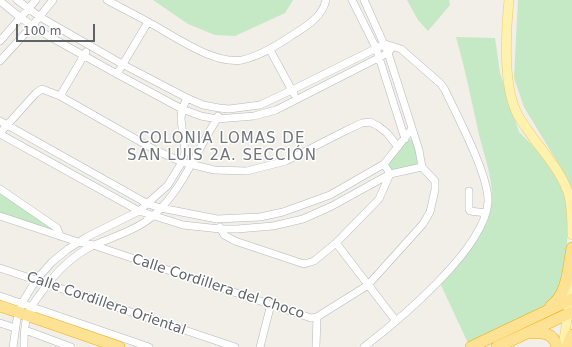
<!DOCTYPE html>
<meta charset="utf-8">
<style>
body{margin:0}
#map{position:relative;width:572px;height:347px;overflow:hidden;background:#f1efe8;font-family:"DejaVu Sans",sans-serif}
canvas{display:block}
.scale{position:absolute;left:16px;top:24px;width:79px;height:18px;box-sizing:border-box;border:2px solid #5f6368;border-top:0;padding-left:5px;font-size:12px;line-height:14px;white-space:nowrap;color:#5f6368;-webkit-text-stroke:3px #fff;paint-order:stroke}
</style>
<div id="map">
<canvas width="572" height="347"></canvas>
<div class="scale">100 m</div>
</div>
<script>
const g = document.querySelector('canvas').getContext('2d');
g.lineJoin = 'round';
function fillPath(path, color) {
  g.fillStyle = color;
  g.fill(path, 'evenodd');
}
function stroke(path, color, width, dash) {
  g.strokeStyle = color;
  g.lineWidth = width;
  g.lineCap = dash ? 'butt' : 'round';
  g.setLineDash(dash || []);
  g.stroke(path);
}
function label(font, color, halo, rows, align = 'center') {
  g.font = font + ' "DejaVu Sans",sans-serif';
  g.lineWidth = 3;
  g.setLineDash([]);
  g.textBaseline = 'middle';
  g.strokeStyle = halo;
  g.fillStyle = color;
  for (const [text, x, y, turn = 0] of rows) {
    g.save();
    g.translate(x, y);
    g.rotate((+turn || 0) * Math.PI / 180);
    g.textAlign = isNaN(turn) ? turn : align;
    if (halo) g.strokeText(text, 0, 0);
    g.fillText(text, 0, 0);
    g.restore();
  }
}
fillPath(new Path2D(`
 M153 0H293L285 13 235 36 215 35 188 24Z
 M407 0H449L450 5 428 31 418 20Z
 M518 0H572V190L559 165 524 107 514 78Z
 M456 37 495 38 500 73 519 132 540 153 555 174 566 198 568 215 566 275 551 302 537 312 468 343 440 283C453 267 484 235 489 216 498 187 484 158 478 130 471 99 465 68 456 37Z
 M414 138 420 161 412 168 394 172 389 169 388 166C395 154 400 142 414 138Z
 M0 193 56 231 0 213Z`), '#c5e8c5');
const minor = new Path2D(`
 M17 0 40 17 122 64 187 98 203 105 219 108 229 109 260 105 292 90 385 44 401 49 441 84 445 90C457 116 489 175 488 202 485 249 399 320 364 347
 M107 0C121 8 136 15 150 23 174 36 214 65 242 60 260 56 276 46 291 36 305 27 322 18 326 0
 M352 0 376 48 405 139
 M0 1 21 18 45 34 117 74 182 109 201 116 217 119 254 116 276 110 388 53 391 49
 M0 41 36 0
 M270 50 294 94
 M0 61 32 26 53 0
 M117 74 148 22
 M60 96 86 52
 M0 121 148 204 161 208 217 219 260 217 283 212 330 195 384 164 411 130
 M0 133 36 93 42 89 60 96 155 150 182 162 214 170 247 171 286 161 347 130 362 123 370 122 378 126 387 133 398 147
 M0 134 139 211 183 225 220 229H237L273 226 303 219 332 206 390 174 422 167
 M0 189 57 228 60 236
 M469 191V209L470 211 486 213
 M0 216 78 242 93 245 311 318 317 317 368 285 423 224 430 212 435 190V181L422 167 419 150 388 53 364 0
 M220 227 224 235 235 241 304 264 314 261 336 243 379 199 390 174 384 164
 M336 243 396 321
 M0 268 235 347
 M0 296 149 347
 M0 323 15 328
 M25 330 71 347
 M13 347 17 319 22 303 36 280 52 262 68 249 87 237 139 211 168 185 182 162 185 152 181 119 182 109 187 98
 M24 347C24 337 24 326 27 317 29 308 35 301 41 293 55 273 71 256 94 245 113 237 139 229 154 215 183 189 196 151 217 119L218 116
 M260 347 271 304
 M316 347 317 317`);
const major = new Path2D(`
 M509 0C506 31 503 83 516 111 520 121 528 130 534 139 546 155 564 176 569 196 572 208 572 222 572 235
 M563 347 568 313 571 273`);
const highway = new Path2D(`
 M0 306 119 347
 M551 306C568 294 568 268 572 248
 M531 333C543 332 554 333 557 347
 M471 347 572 299
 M497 347 572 312
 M567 347 572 335`);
stroke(minor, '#b5b8bc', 8);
stroke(major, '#f2c960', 10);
stroke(highway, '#f9ab00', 12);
stroke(minor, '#fff', 7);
stroke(major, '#fff2af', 9);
stroke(highway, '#fde293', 11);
label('14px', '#5f6368', '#fff', [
 ["Calle Cordillera del Choco",218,287,18],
 ["Calle Cordillera Oriental",106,304,19]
]);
g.letterSpacing = '1px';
label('15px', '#70757a', '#fff', [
 ["COLONIA LOMAS DE",222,139],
 ["SAN LUIS 2A. SECCIÓN",222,156]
]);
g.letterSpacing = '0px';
</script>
